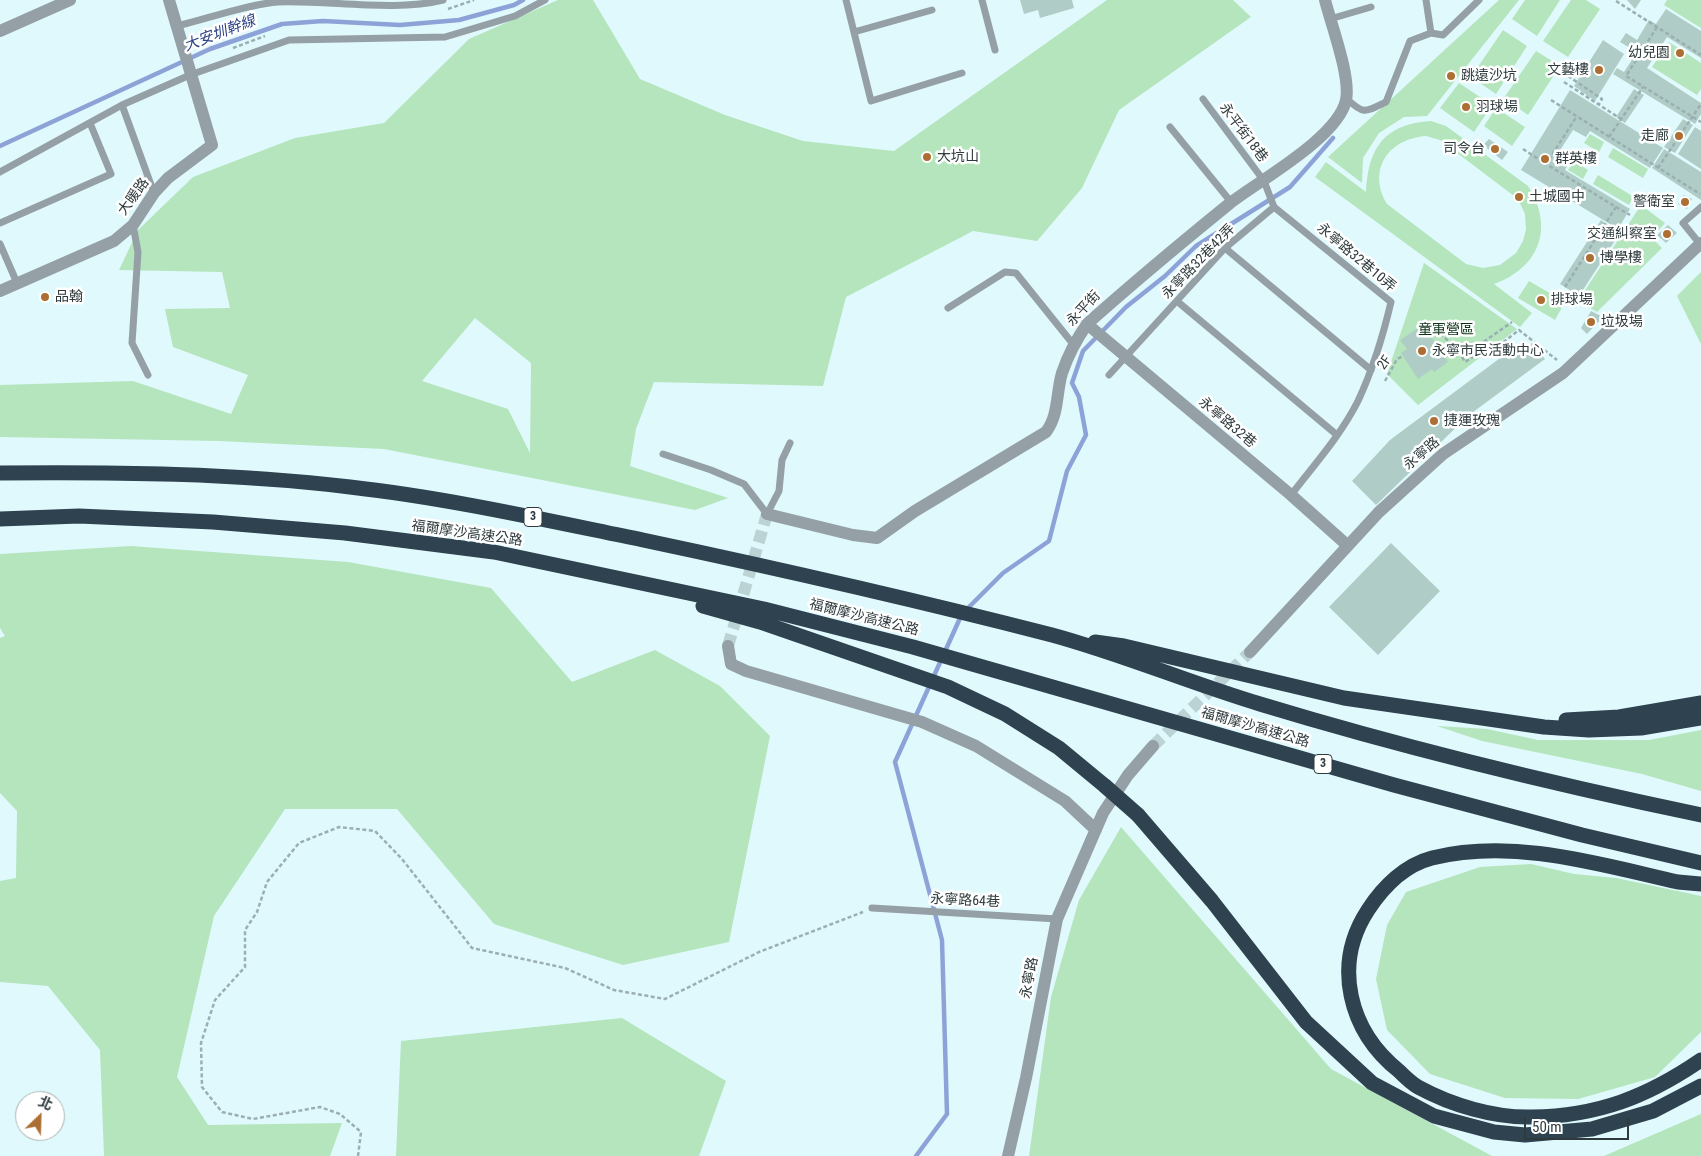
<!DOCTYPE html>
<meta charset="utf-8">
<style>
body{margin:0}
#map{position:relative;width:1701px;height:1156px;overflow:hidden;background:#e0f9fd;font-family:"Roboto Condensed","Noto Sans TC",sans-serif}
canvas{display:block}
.north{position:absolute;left:15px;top:1091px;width:50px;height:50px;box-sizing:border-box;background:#fff;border:1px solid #abb0b1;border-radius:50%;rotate:24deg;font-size:14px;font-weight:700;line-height:20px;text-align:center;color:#2e3a3c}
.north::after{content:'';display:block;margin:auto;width:18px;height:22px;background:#ac6e33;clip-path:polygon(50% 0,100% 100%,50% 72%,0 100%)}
.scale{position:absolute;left:1524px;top:1118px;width:105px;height:22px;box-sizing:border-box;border:2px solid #2e3a3c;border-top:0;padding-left:6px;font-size:15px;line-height:18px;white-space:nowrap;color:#2e3a3c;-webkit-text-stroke:4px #fff;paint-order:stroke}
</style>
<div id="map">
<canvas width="1701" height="1156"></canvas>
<div class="north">北</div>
<div class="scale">50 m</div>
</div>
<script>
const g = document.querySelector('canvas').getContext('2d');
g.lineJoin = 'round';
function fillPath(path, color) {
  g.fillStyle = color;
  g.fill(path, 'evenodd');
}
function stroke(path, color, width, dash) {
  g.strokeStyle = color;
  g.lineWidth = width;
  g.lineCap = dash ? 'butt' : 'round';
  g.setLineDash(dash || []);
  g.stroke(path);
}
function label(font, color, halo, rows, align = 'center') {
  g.font = font + ' "Roboto Condensed","Noto Sans TC",sans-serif';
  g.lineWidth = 5;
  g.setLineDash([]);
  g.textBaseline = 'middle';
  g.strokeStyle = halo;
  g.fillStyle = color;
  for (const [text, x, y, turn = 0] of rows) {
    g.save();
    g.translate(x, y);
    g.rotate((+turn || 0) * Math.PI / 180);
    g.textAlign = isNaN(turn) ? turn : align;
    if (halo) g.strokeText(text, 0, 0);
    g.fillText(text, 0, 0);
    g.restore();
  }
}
fillPath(new Path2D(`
 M558 0H593L640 79 725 115 803 141 894 151 1107 0H1233L1251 17 1119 110 1082 188 1037 241 973 231 846 297 823 386 654 382 636 429 630 466 728 498 695 510 384 449 219 441 0 437V385L133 381 231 414 248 375 173 347 165 309 230 308 222 272 119 270 138 230 193 177 295 138 384 123 469 39ZM475 318 531 363 530 453 508 409 422 381Z
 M1499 0H1519L1427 116 1404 117 1379 133 1363 158 1362 183 1328 157Z
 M1525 0H1560L1537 36 1512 19Z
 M1571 0H1586L1600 9 1568 57 1543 41Z
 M1667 0H1701V28L1664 5Z
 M1503 30 1527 46 1496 94 1471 77Z
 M1669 42 1701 63V89L1697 95 1652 67Z
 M1536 51 1560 66 1528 115 1504 98Z
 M1459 83 1492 105 1474 132 1440 108Z
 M1496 108 1525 127 1512 146 1484 126Z
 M1431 121 1446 126 1528 186C1555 228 1539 268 1494 284L1532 313 1520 327 1315 177 1326 162 1366 192C1368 147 1385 124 1431 121ZM1426 136 1440 140 1518 199 1525 214 1526 229 1523 241 1516 253 1500 265 1483 268 1466 264 1387 204C1367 170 1388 139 1426 136Z
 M1590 134 1604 142 1599 152 1584 143Z
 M1613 148 1648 169 1643 178 1608 157Z
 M1574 161 1588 170 1583 179 1568 170Z
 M1598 175 1634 197 1629 205 1593 184Z
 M1641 205 1665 223 1652 238 1662 248 1597 312 1578 301Z
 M1424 263 1517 329 1418 405 1387 374Z
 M1701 272V344L1677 296Z
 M1529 281 1565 302 1555 320 1518 298Z
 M131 546 348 562 491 588 572 682 655 650 720 686 770 736 729 942 623 965 494 924 397 809H285L214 916 177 1077 208 1125 342 1123 330 1156H104L100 1050 48 986 0 982V881L16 878 17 811 0 793V638L5 636 0 628V554Z
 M1437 726 1487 729 1538 740H1649L1701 730V791L1642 774 1482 741Z
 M1121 827 1331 1069 1492 1156H1029L1051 997 1079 900Z
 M1531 864 1574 874 1616 878 1701 896V1032L1655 1077 1578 1099 1505 1098 1430 1074 1387 1030 1376 979 1387 925 1406 892 1480 867Z
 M622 1018 726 1081 699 1156H396L401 1041Z
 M1701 1114V1156H1604Z`), '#b4e5bc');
stroke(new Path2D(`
 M0 146 210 49 282 24 323 21 400 25 459 20 514 5 523 0
 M966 610 1003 573 1049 541 1067 471 1086 435 1079 397 1072 383 1083 351 1126 307 1165 276 1196 246 1290 187 1333 138
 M916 1156 947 1114 942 940 895 762 961 616`), '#8da3d8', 4.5);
fillPath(new Path2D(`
 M1020 0H1072L1074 8 1040 18 1038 10 1024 14Z
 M1627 0H1641L1635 9Z
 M1666 9 1701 31V58L1667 37 1647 68 1701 103V114L1695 124 1613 74 1617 68 1624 72 1637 52 1620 42 1626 33 1637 40 1649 20 1656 24Z
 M1603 40 1624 54 1595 101 1574 86Z
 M1634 89 1644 95 1625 123 1616 117Z
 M1570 90 1663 148 1650 168 1590 131 1586 137 1573 130 1557 155 1569 163 1565 170 1630 209 1618 229 1521 170Z
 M1683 119 1693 125 1675 153 1664 147Z
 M1695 127 1701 131V169L1678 154Z
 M1489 139 1508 152 1502 160 1483 145Z
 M1664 149 1701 172V200L1652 168Z
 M1684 195 1692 199 1687 209 1678 204Z
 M1601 220 1620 233 1579 296 1560 284Z
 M1668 225 1677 233 1666 243 1657 235Z
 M1591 311 1603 317 1587 334 1581 328Z
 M1423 325 1448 362 1434 372 1432 369 1418 379 1401 353 1407 349 1400 340Z
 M1523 341 1528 346 1532 343 1545 359 1469 415 1376 505 1352 481 1390 440Z
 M1391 543 1440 591 1378 655 1329 607Z`), '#afcdc6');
stroke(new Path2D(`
 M728 646 767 514
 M1153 746 1250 652`), '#bcd3d6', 12, [12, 6]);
stroke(new Path2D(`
 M1616 1 1701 55
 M448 9 474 0
 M1657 27 1626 76 1701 122
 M233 48 265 36
 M1568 76 1602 99 1599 104
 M1564 82 1621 119
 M1551 100 1700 194
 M1609 137 1643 87
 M1523 149 1546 164
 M1658 168 1701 104
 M1616 207 1630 215
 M1565 287 1616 207 1546 164 1577 116
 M1430 336 1439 331 1462 357 1512 322
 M1462 357 1465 362 1493 344 1497 347 1519 330 1557 360
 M1385 381 1397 359 1403 356
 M358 1156 361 1132 340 1114 320 1107 253 1119 222 1112 202 1087 201 1043 215 1000 245 967V930L257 912 267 882 299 843 339 827 375 831 402 859 472 948 565 968 614 990 665 999 759 952 863 912`), '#9bafb3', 2.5, [4, 2.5]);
stroke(new Path2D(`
 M846 0 871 101 962 73
 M982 0 995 50
 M1426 0 1431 33
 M1330 19 1371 7
 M177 26C207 19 248 4 278 2 329 0 395 12 443 0
 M854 32 932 10
 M1347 99C1364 115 1365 112 1386 102L1410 41 1431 33 1443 35 1479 0
 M122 105 154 193
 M1170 127 1231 202
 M0 172 122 105 190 75 289 40 445 37 515 16 545 0
 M1274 207 1391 302C1383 336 1373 369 1358 401 1341 435 1314 465 1291 495
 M0 223 111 174 90 123
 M133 225 138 252 132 343 148 375
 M0 244 17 283
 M1700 244 1683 223 1701 207
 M1225 248 1371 370
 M1178 302 1337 435
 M948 308 1005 272 1016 273 1073 344
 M1109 375 1225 248 1274 207 1264 181 1203 99
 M663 454 711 470 744 484 767 514 779 491 782 460 790 443
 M872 908 1057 919`), '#959fa6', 7);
stroke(new Path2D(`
 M0 31 70 0
 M0 291 114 241 133 225 154 193 168 178 212 145 169 0
 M1087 324 1291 495 1347 545
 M767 514 853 535 877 538 915 511 1046 432C1059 415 1056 393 1062 373 1068 355 1076 340 1087 324 1133 283 1181 243 1229 204 1258 181 1338 138 1346 100 1351 77 1331 24 1325 0
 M728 646 731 664 746 671 922 722 976 746 1065 801 1096 830
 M1250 652 1379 512 1443 454 1563 373 1701 243
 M1008 1156 1026 1078 1057 919 1103 813 1128 775 1153 746`), '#959fa6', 12);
stroke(new Path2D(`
 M0 473C117 472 234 473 350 487 448 498 545 520 643 540 780 569 916 600 1052 635 1122 654 1190 683 1260 704 1405 748 1553 784 1701 815
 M0 519 79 516 213 522 345 533 494 552 764 609 913 647 1394 785 1582 835 1701 863
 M703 606 760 622 948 687 1005 714 1059 748 1105 786
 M1095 642 1124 646 1344 698 1544 727 1589 730 1641 728 1701 718
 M1566 720 1619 717 1701 703
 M1138 815 1212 901 1306 1022 1372 1083 1434 1116 1494 1132 1525 1135 1592 1129 1653 1111 1701 1086
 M1701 884 1678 882C1598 864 1514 838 1432 858 1405 865 1383 887 1368 910 1332 965 1349 1031 1399 1071 1405 1077 1411 1083 1418 1087 1451 1105 1494 1118 1532 1117 1598 1116 1647 1097 1701 1060`), '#2e424f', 15);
stroke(new Path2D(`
 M1105 786 1138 815`), '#2e424f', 15);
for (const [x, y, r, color] of [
 [1680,53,5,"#ac6e33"],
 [1599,70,5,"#ac6e33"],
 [1451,76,5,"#ac6e33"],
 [1466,107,5,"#ac6e33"],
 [1679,136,5,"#ac6e33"],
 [1495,149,5,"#ac6e33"],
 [927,157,5,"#ac6e33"],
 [1545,159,5,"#ac6e33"],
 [1519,197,5,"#ac6e33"],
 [1685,202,5,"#ac6e33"],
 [1667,234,5,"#ac6e33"],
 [1590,258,5,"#ac6e33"],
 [45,297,5,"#ac6e33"],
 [1541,300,5,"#ac6e33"],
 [1591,322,5,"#ac6e33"],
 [1422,351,5,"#ac6e33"],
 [1434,421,5,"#ac6e33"]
]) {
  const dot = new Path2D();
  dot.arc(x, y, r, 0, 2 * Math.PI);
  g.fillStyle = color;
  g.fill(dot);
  stroke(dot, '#fff', 2);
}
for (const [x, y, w] of [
 [533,517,18],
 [1323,764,18]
]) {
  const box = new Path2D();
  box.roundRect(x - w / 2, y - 9.5, w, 19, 4);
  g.fillStyle = '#fff';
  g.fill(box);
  stroke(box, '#2e3a3c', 1);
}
label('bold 12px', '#2e3a3c', null, [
 ["3",533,517],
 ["3",1323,764]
]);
label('14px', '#2e3a3c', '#fff', [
 ["幼兒園",1670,53,"right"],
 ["文藝樓",1589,70,"right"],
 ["跳遠沙坑",1461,76],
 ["羽球場",1476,107],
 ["走廊",1669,136,"right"],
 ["司令台",1485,149,"right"],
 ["大坑山",937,157],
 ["群英樓",1555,159],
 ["土城國中",1529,197],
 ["警衛室",1675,202,"right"],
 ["交通糾察室",1657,234,"right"],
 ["博學樓",1600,258],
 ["品翰",55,297],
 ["排球場",1551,300],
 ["垃圾場",1601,322],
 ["永寧市民活動中心",1432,351],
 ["捷運玫瑰",1444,421]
], 'left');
label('14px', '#2e3a3c', '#fff', [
 ["永平街18巷",1243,133,53],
 ["大暖路",134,197,-54],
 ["永寧路32巷10弄",1356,258,40],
 ["永寧路32巷42弄",1199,262,-46],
 ["永平街",1084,309,-47],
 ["2F",1385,363,-55],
 ["永寧路32巷",1227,423,40],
 ["永寧路",1422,454,-40],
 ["福爾摩沙高速公路",467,534,8],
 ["福爾摩沙高速公路",864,618,14],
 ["福爾摩沙高速公路",1255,728,16],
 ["永寧路64巷",965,901,3],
 ["永寧路",1030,978,-79]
]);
label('14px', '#0a3216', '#fff', [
 ["童軍營區",1446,330]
]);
label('italic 15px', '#2d4484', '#fff', [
 ["大安圳幹線",220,34,-21]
]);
</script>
